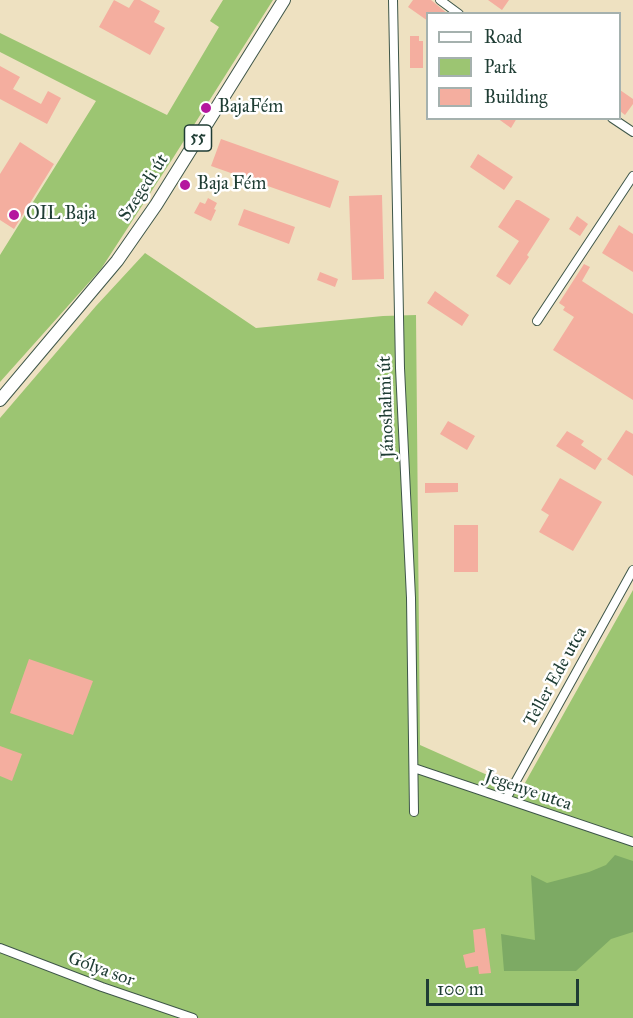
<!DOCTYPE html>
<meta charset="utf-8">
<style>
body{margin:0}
#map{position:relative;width:633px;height:1018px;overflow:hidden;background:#eee1c1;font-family:"IM FELL Great Primer",serif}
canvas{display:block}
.legend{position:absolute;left:426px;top:12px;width:195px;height:108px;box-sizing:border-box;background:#fff;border:2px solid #a5b1ae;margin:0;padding:8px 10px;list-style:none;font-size:18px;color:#1f3d34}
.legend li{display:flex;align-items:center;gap:12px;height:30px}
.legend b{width:30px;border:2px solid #a5b1ae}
.scale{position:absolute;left:426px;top:979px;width:153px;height:27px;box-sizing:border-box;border:3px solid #1f3d34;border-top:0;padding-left:8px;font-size:18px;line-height:21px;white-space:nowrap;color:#1f3d34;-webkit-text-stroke:4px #fff;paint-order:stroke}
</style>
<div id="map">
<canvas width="633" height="1018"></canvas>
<ul class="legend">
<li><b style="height:8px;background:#fff"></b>Road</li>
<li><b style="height:16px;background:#9cc572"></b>Park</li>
<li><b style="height:16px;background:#f4ae9f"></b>Building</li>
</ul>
<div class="scale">100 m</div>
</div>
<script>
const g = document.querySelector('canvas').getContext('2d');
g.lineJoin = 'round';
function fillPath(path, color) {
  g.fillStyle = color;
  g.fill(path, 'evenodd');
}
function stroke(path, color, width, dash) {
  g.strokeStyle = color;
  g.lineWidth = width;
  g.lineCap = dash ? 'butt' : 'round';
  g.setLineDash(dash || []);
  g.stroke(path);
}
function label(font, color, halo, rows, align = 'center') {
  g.font = font + ' "IM FELL Great Primer",serif';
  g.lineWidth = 5;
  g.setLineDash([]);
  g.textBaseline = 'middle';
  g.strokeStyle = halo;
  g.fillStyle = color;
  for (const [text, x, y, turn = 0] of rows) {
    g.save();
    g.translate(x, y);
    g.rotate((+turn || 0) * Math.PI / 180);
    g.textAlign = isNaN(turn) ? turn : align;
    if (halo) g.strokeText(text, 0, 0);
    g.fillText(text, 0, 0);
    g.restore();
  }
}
fillPath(new Path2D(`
 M223 0H273L173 158 101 269 0 382V255L96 101 0 52V33L167 115 219 27 210 21Z
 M145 253 256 328 383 316 416 315 420 745 521 790 633 590V1018H0V418L96 306Z`), '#9cc572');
fillPath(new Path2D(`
 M615 855 633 861V932L611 939 576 971H504L501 934 535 940 531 875 547 883 589 872 606 865Z`), '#7daa64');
fillPath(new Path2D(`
 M114 0 129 8 134 0H140L160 11 154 22 165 28 150 55 99 27Z
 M413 0H431L448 14H428V21L408 7Z
 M488 0H509L502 10Z
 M410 36H419V41H423V68H410Z
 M0 66 20 77 13 89 41 104 48 91 61 98 47 124 0 99Z
 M620 90 633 99V104L625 115 620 111Z
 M497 118H517L511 128Z
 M221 139 339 181 330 208 211 166Z
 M20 142 54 164 14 229 0 220V174Z
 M478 154 513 177 504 190 470 167Z
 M382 195 384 279 352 280 349 196Z
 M208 198 217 203 214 209 216 210 211 221 194 213 200 202 205 204Z
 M516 200H519L550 219 527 255 529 257 510 285 496 276 519 241 498 227Z
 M244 209 295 227 289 244 238 225Z
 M577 216 588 224 580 236 569 229Z
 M619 225 633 234V272L602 253Z
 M584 264 590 267 582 281 633 314V400L553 350 574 317 563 310 565 307 559 303Z
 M320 272 338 279 335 287 317 280Z
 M435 291 469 315 462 326 427 303Z
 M448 421 475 436 467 450 440 434Z
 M626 430 633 434V476L607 459Z
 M567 431 584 441 581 445 602 459 595 470 556 446Z
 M560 478 602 502 573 551 539 532 549 515 541 510Z
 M425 483H458V492L425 493Z
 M454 525H478V572H454Z
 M29 659 93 681 73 735 10 713Z
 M0 746 22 754 12 781 0 776Z
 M485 928 491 973 479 974 478 966 466 968 463 955 475 952 473 930Z`), '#f4ae9f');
const street = new Path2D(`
 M393 0 400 368 411 598 414 812
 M440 0 459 14
 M612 118 633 132
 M537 321 633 176
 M414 768 633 842
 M506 799 633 570
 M0 948 102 987 193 1018`);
const primary = new Path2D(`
 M0 400 117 261 156 205 284 0`);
stroke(street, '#3e5649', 10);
stroke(primary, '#3e5649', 14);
stroke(street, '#fff', 8);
stroke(primary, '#fff', 12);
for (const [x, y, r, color] of [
 [206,108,6,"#b5179e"],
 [185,185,6,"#b5179e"],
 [14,215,6,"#b5179e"]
]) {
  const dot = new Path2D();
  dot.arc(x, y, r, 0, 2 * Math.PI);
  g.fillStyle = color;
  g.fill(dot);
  stroke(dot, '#fff', 2);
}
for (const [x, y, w] of [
 [198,138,27]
]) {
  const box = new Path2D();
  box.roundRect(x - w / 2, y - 13, w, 26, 4.5);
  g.fillStyle = '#fff';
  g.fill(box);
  stroke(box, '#1f3d34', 1.5);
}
label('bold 16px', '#1f3d34', null, [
 ["55",198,138]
]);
label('18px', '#1f3d34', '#fff', [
 ["BajaFém",218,108],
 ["Baja Fém",197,185],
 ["OIL Baja",26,215]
], 'left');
label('18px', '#1f3d34', '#fff', [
 ["Szegedi út",144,188,-57],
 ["Jánoshalmi út",387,407,-92],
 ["Teller Ede utca",556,677,-61],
 ["Jegenye utca",528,791,19],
 ["Gólya sor",101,970,20]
]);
</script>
